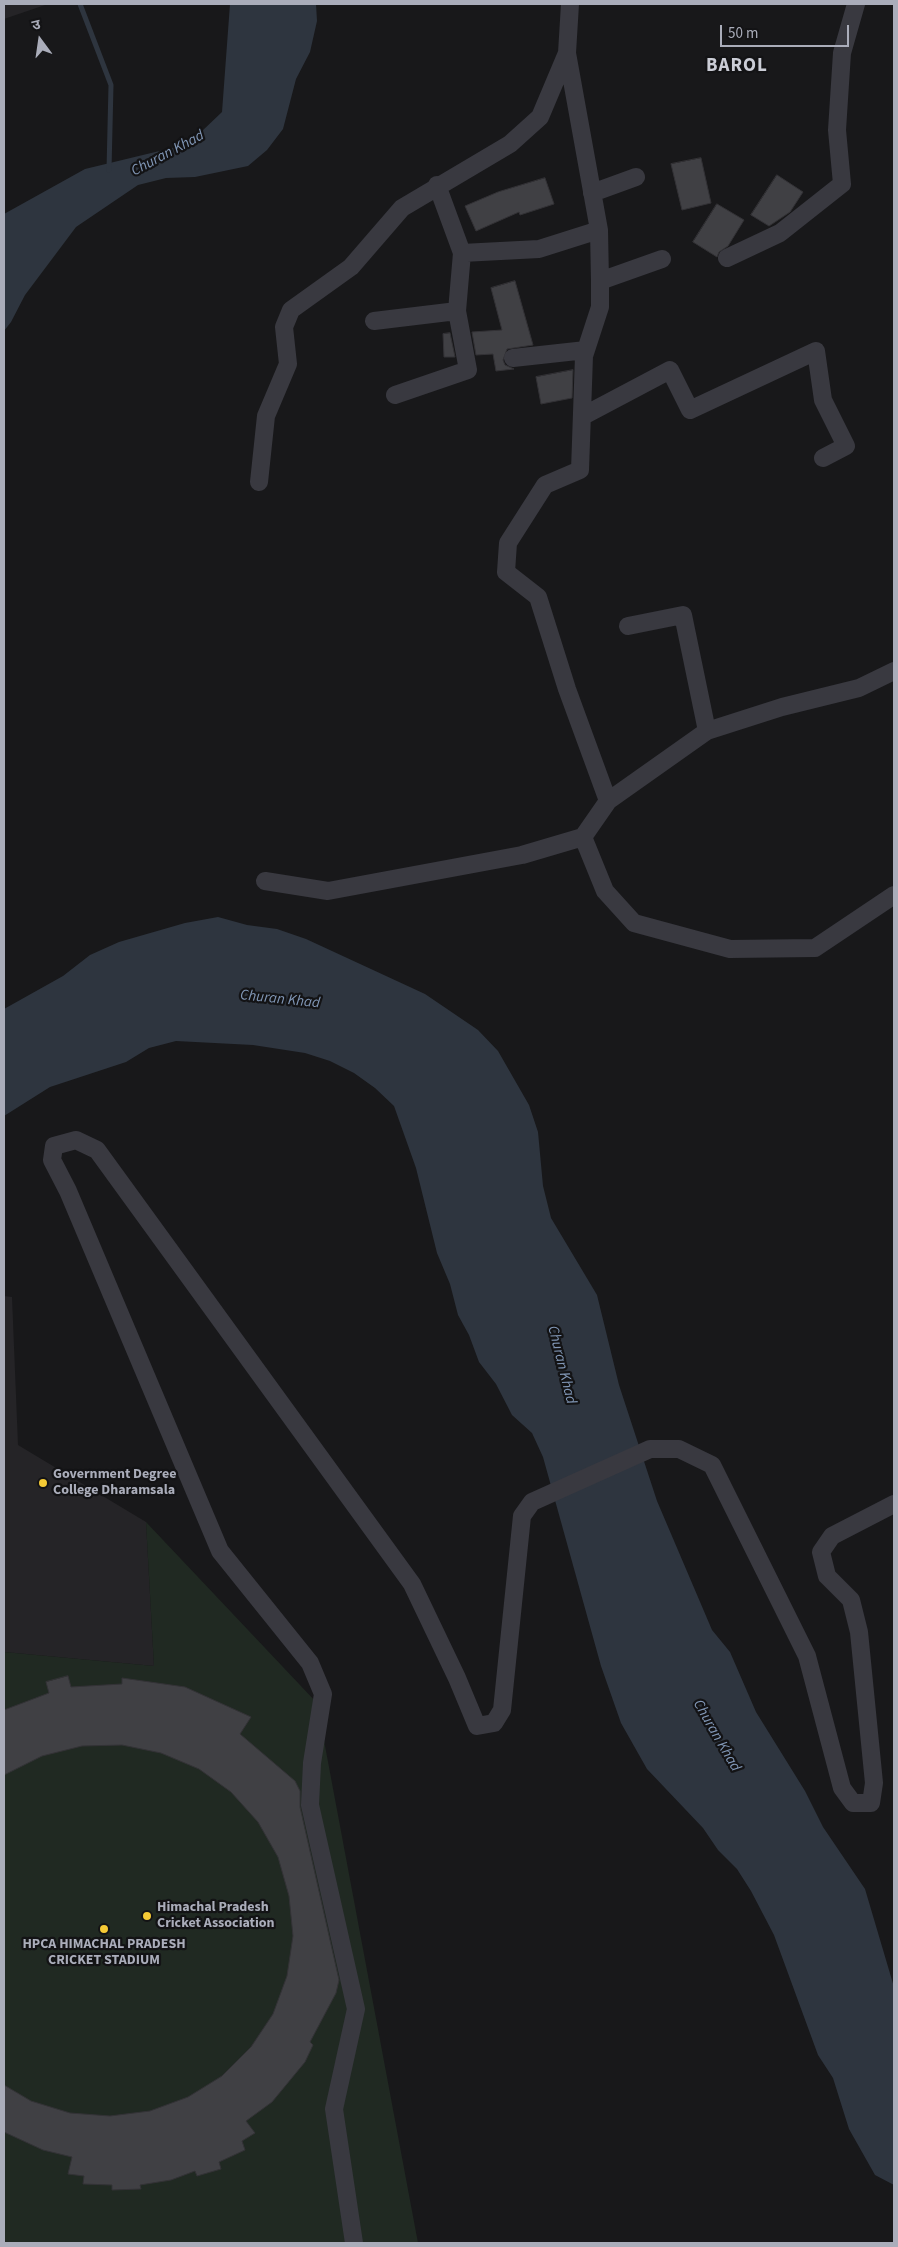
<!DOCTYPE html>
<meta charset="utf-8">
<style>
body{margin:0}
#map{position:relative;width:898px;height:2247px;overflow:hidden;background:#18181a;font-family:"Source Sans 3","Noto Sans Devanagari",sans-serif}
canvas{display:block}
.frame{position:absolute;inset:0;border:5px solid #aaadba;pointer-events:none}
.north{position:absolute;left:15px;top:15px;width:50px;height:50px;-webkit-text-stroke:4px #131315;paint-order:stroke;rotate:346deg;font-size:14px;font-weight:700;line-height:20px;text-align:center;color:#aaadba}
.north::after{content:'';display:block;margin:auto;width:18px;height:22px;background:#aaadba;clip-path:polygon(50% 0,100% 100%,50% 72%,0 100%)}
.scale{position:absolute;left:720px;top:25px;width:129px;height:22px;box-sizing:border-box;border:2px solid #aaadba;border-top:0;padding-left:6px;font-size:15px;line-height:18px;white-space:nowrap;color:#aaadba;-webkit-text-stroke:4px #131315;paint-order:stroke}
</style>
<div id="map">
<canvas width="898" height="2247"></canvas>
<div class="frame"></div>
<div class="north">उ</div>
<div class="scale">50 m</div>
</div>
<script>
const g = document.querySelector('canvas').getContext('2d');
g.lineJoin = 'round';
function fillPath(path, color) {
  g.fillStyle = color;
  g.fill(path, 'evenodd');
}
function stroke(path, color, width, dash) {
  g.strokeStyle = color;
  g.lineWidth = width;
  g.lineCap = dash ? 'butt' : 'round';
  g.setLineDash(dash || []);
  g.stroke(path);
}
function label(font, color, halo, rows, align = 'center') {
  g.font = font + ' "Source Sans 3",sans-serif';
  g.lineWidth = 4.5;
  g.setLineDash([]);
  g.textBaseline = 'middle';
  g.strokeStyle = halo;
  g.fillStyle = color;
  for (const [text, x, y, turn = 0] of rows) {
    g.save();
    g.translate(x, y);
    g.rotate((+turn || 0) * Math.PI / 180);
    g.textAlign = isNaN(turn) ? turn : align;
    if (halo) g.strokeText(text, 0, 0);
    g.fillText(text, 0, 0);
    g.restore();
  }
}
fillPath(new Path2D(`
 M4 4H48L4 19Z
 M4 1296 12 1297 18 1445 146 1522 154 1666 4 1652Z`), '#252427');
fillPath(new Path2D(`
 M146 1522 317 1703 418 2243H4V1652L154 1666Z`), '#202922');
fillPath(new Path2D(`
 M230 4H316L317 21 310 52 296 79 283 129 267 150 248 166 195 177 166 178 138 185 76 227 25 295 11 322 4 331V214L85 169 176 147 201 132 222 112Z
 M218 917 247 925 277 929 306 939 425 994 478 1030 498 1051 529 1105 538 1132 543 1186 551 1218 597 1295 619 1385 657 1501 712 1630 730 1652 756 1712 805 1791 823 1827 865 1889 894 1987V2185L875 2175 849 2129 833 2078 818 2055 774 1935 751 1891 737 1869 718 1850 703 1828 647 1769 621 1723 601 1666 543 1457 532 1433 512 1415 496 1384 479 1362 469 1335 458 1315 450 1284 437 1253 416 1168 394 1106 375 1088 354 1073 330 1061 305 1053 253 1045 176 1041 149 1048 126 1062 50 1087 4 1116V1009L63 976 90 955 119 942 185 923Z`), '#2e353f');
stroke(new Path2D(`
 M80 4 111 85 109 170`), '#2e353f', 5);
const building = new Path2D(`
 M701 158 711 203 682 210 671 164Z
 M777 175 803 192 790 212 769 226 751 215Z
 M545 178 554 204 520 215 519 212 476 231 465 206 498 192Z
 M717 204 744 220 728 246 719 252 717 257 693 242Z
 M515 281 533 345 507 349 503 360 505 365 514 369 496 371 493 354 476 355 472 332 502 330 491 288Z
 M450 333 455 357H444L443 334Z
 M573 370 572 398 541 404 536 377Z
 M68 1676 71 1687 122 1684V1678L185 1687 251 1717 240 1734 295 1781 300 1791V1807L339 1980 336 1993 310 2042 313 2045 305 2062 272 2102 246 2121 255 2133 242 2141 245 2150 219 2162 221 2169 197 2176 195 2171 171 2180 140 2185 141 2189 112 2190V2185L83 2184 84 2176 68 2174 72 2157 43 2150 4 2132V2085L31 2101 70 2113 110 2116 150 2111 188 2097 222 2076 251 2047 273 2014 287 1976 293 1936 289 1896 278 1857 258 1822 231 1792 199 1769 161 1753 122 1745 82 1746 42 1756 4 1775V1710L49 1693 46 1682Z`);
fillPath(building, '#404044');
stroke(building, '#333236', 1);
stroke(new Path2D(`
 M570 4 567 53 599 230 600 281V307L584 356 580 470 545 485 508 543 506 572 538 597 567 689 608 801 707 731 782 707 859 688 894 671
 M592 193 636 177
 M462 253 539 249 599 230
 M727 258 780 233 842 184 837 130 842 53 856 4
 M600 281 662 259
 M374 321 457 311
 M513 358 586 350
 M395 395 468 370 457 311 462 253 437 185
 M583 416 670 370 690 410 816 351 823 400 846 446 823 458
 M259 482 266 416 288 364 284 327 291 310 351 267 402 208 510 144 540 117 567 53
 M628 626 683 615 707 731
 M583 837 605 891 634 923 730 949 815 948 894 895
 M265 881 328 891 522 855 583 837 608 801
 M354 2243 334 2109 356 2009 310 1805 312 1763 323 1694 310 1663 220 1551 68 1191 52 1160 54 1146 76 1140 97 1150 412 1584 457 1678 477 1726 494 1723 502 1710 522 1516 532 1502 650 1449H679L712 1465 807 1656 842 1788 853 1803H871L874 1783 859 1632 851 1600 827 1576 821 1552 832 1536 894 1504`), '#393940', 18);
for (const [x, y, r, color] of [
 [43,1483,5,"#f5ca35"],
 [147,1916,5,"#f5ca35"],
 [104,1929,5,"#f5ca35"]
]) {
  const dot = new Path2D();
  dot.arc(x, y, r, 0, 2 * Math.PI);
  g.fillStyle = color;
  g.fill(dot);
  stroke(dot, '#131315', 2);
}
label('bold 14px', '#aaadba', '#131315', [
 ["Government Degree",53,1475],
 ["College Dharamsala",53,1491],
 ["Himachal Pradesh",157,1908],
 ["Cricket Association",157,1924],
 ["HPCA HIMACHAL PRADESH",104,1945,"center"],
 ["CRICKET STADIUM",104,1961,"center"]
], 'left');
label('italic 15px', '#8197b6', '#131315', [
 ["Churan Khad",168,154,-28],
 ["Churan Khad",280,1000,6],
 ["Churan Khad",561,1365,76],
 ["Churan Khad",716,1736,60]
]);
g.letterSpacing = '1px';
label('bold 19px', '#cbcdd6', '#131315', [
 ["BAROL",737,67]
]);
g.letterSpacing = '0px';
</script>
